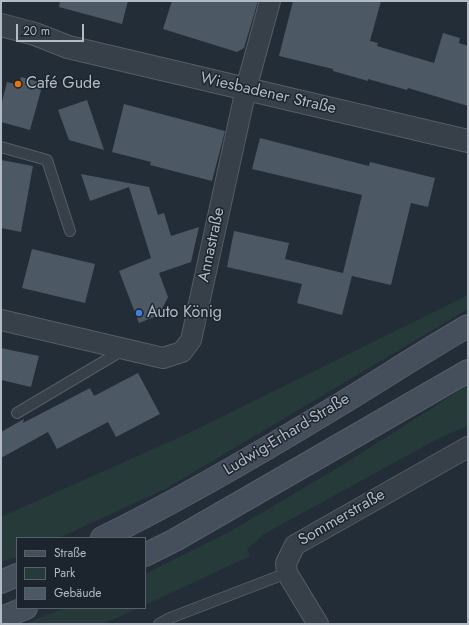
<!DOCTYPE html>
<meta charset="utf-8">
<style>
body{margin:0}
#map{position:relative;width:469px;height:625px;overflow:hidden;background:#232d38;font-family:Jost,sans-serif}
canvas{display:block}
.frame{position:absolute;inset:0;border:2px solid #b2bac5;pointer-events:none}
.legend{position:absolute;left:16px;top:537px;width:130px;height:72px;box-sizing:border-box;background:#1c242d;border:1px solid #58606a;margin:0;padding:5px 7px;list-style:none;font-size:12px;color:#b2bac5}
.legend li{display:flex;align-items:center;gap:8px;height:20px}
.legend b{width:20px;border:1px solid #58606a}
.scale{position:absolute;left:16px;top:24px;width:68px;height:18px;box-sizing:border-box;border:2px solid #b2bac5;border-top:0;padding-left:5px;font-size:12px;line-height:14px;white-space:nowrap;color:#b2bac5;-webkit-text-stroke:3px #1c242d;paint-order:stroke}
</style>
<div id="map">
<canvas width="469" height="625"></canvas>
<div class="frame"></div>
<ul class="legend">
<li><b style="height:5px;background:#454f5b"></b>Straße</li>
<li><b style="height:11px;background:#263a3a"></b>Park</li>
<li><b style="height:11px;background:#4c5864"></b>Gebäude</li>
</ul>
<div class="scale">20 m</div>
</div>
<script>
const g = document.querySelector('canvas').getContext('2d');
g.lineJoin = 'round';
function fillPath(path, color) {
  g.fillStyle = color;
  g.fill(path, 'evenodd');
}
function stroke(path, color, width, dash) {
  g.strokeStyle = color;
  g.lineWidth = width;
  g.lineCap = dash ? 'butt' : 'round';
  g.setLineDash(dash || []);
  g.stroke(path);
}
function label(font, color, halo, rows, align = 'center') {
  g.font = font + ' Jost,sans-serif';
  g.lineWidth = 3;
  g.setLineDash([]);
  g.textBaseline = 'middle';
  g.strokeStyle = halo;
  g.fillStyle = color;
  for (const [text, x, y, turn = 0] of rows) {
    g.save();
    g.translate(x, y);
    g.rotate((+turn || 0) * Math.PI / 180);
    g.textAlign = isNaN(turn) ? turn : align;
    if (halo) g.strokeText(text, 0, 0);
    g.fillText(text, 0, 0);
    g.restore();
  }
}
fillPath(new Path2D(`
 M468 295V309L167 488 59 538H17V557L1 562V517L189 433Z
 M468 385V426L441 437 264 534 247 549 250 556 145 605V574L231 531 341 466Z
 M65 608H138L103 624H24Z`), '#263a3a');
fillPath(new Path2D(`
 M60 1H128L122 24 59 7Z
 M172 1H258L244 48 237 52 163 29Z
 M293 1H381L370 41 378 43 377 46 434 63 443 33 460 38 459 43 468 46V106L408 88 407 90 368 79V81L333 71V69L279 56Z
 M21 77 43 83 30 130 1 122V106L7 82 19 85Z
 M87 100 104 150 69 140 58 110Z
 M124 104 225 131 212 181 150 165 151 162 112 152Z
 M260 138 369 166 370 162 435 178 428 207 411 203 391 285 352 276 342 315 297 303 302 284 227 267 234 231 289 243 285 259 343 273 362 195 252 169Z
 M1 160 33 166 21 232 1 228Z
 M81 174 149 187 158 215 164 213 171 236 199 227 191 262 159 273 168 297 159 315 139 323 119 271 151 258 129 187 90 201Z
 M32 249 95 264 85 303 22 288Z
 M1 348 39 356 31 387 1 380Z
 M138 373 160 414 116 437 108 422 57 449 48 432 1 458V432L24 419 23 423 90 388 94 396Z`), '#4c5864');
const service = new Path2D(`
 M1 147 47 160 70 231
 M17 413 123 350
 M159 624 170 618 287 573`);
const minor = new Path2D(`
 M1 320 163 358 182 352 191 340 246 89 270 1
 M318 624 287 573 286 563 295 545 468 447`);
const tertiary = new Path2D(`
 M1 25 35 34 68 47 119 59 468 141`);
const secondary = new Path2D(`
 M102 538C180 500 255 456 329 411 376 383 421 353 468 326
 M145 555 175 540 468 371
 M1 582 17 575
 M1 618 26 608`);
stroke(service, '#555d66', 12);
stroke(minor, '#555d66', 22);
stroke(tertiary, '#555d66', 24);
stroke(secondary, '#555d66', 24);
stroke(service, '#373f49', 10);
stroke(minor, '#373f49', 20);
stroke(tertiary, '#373f49', 22);
stroke(secondary, '#454f5b', 22);
for (const [x, y, r, color] of [
 [18,84,4,"#e8710a"],
 [139,313,4,"#3f7fe0"]
]) {
  const dot = new Path2D();
  dot.arc(x, y, r, 0, 2 * Math.PI);
  g.fillStyle = color;
  g.fill(dot);
  stroke(dot, '#1c242d', 1.5);
}
label('16px', '#b2bac5', '#1c242d', [
 ["Café Gude",26,84],
 ["Auto König",147,313]
], 'left');
label('16px', '#b2bac5', '#1c242d', [
 ["Wiesbadener Straße",268,94,13],
 ["Annastraße",212,245,-78],
 ["Ludwig-Erhard-Straße",287,435,-31],
 ["Sommerstraße",342,518,-30]
]);
</script>
